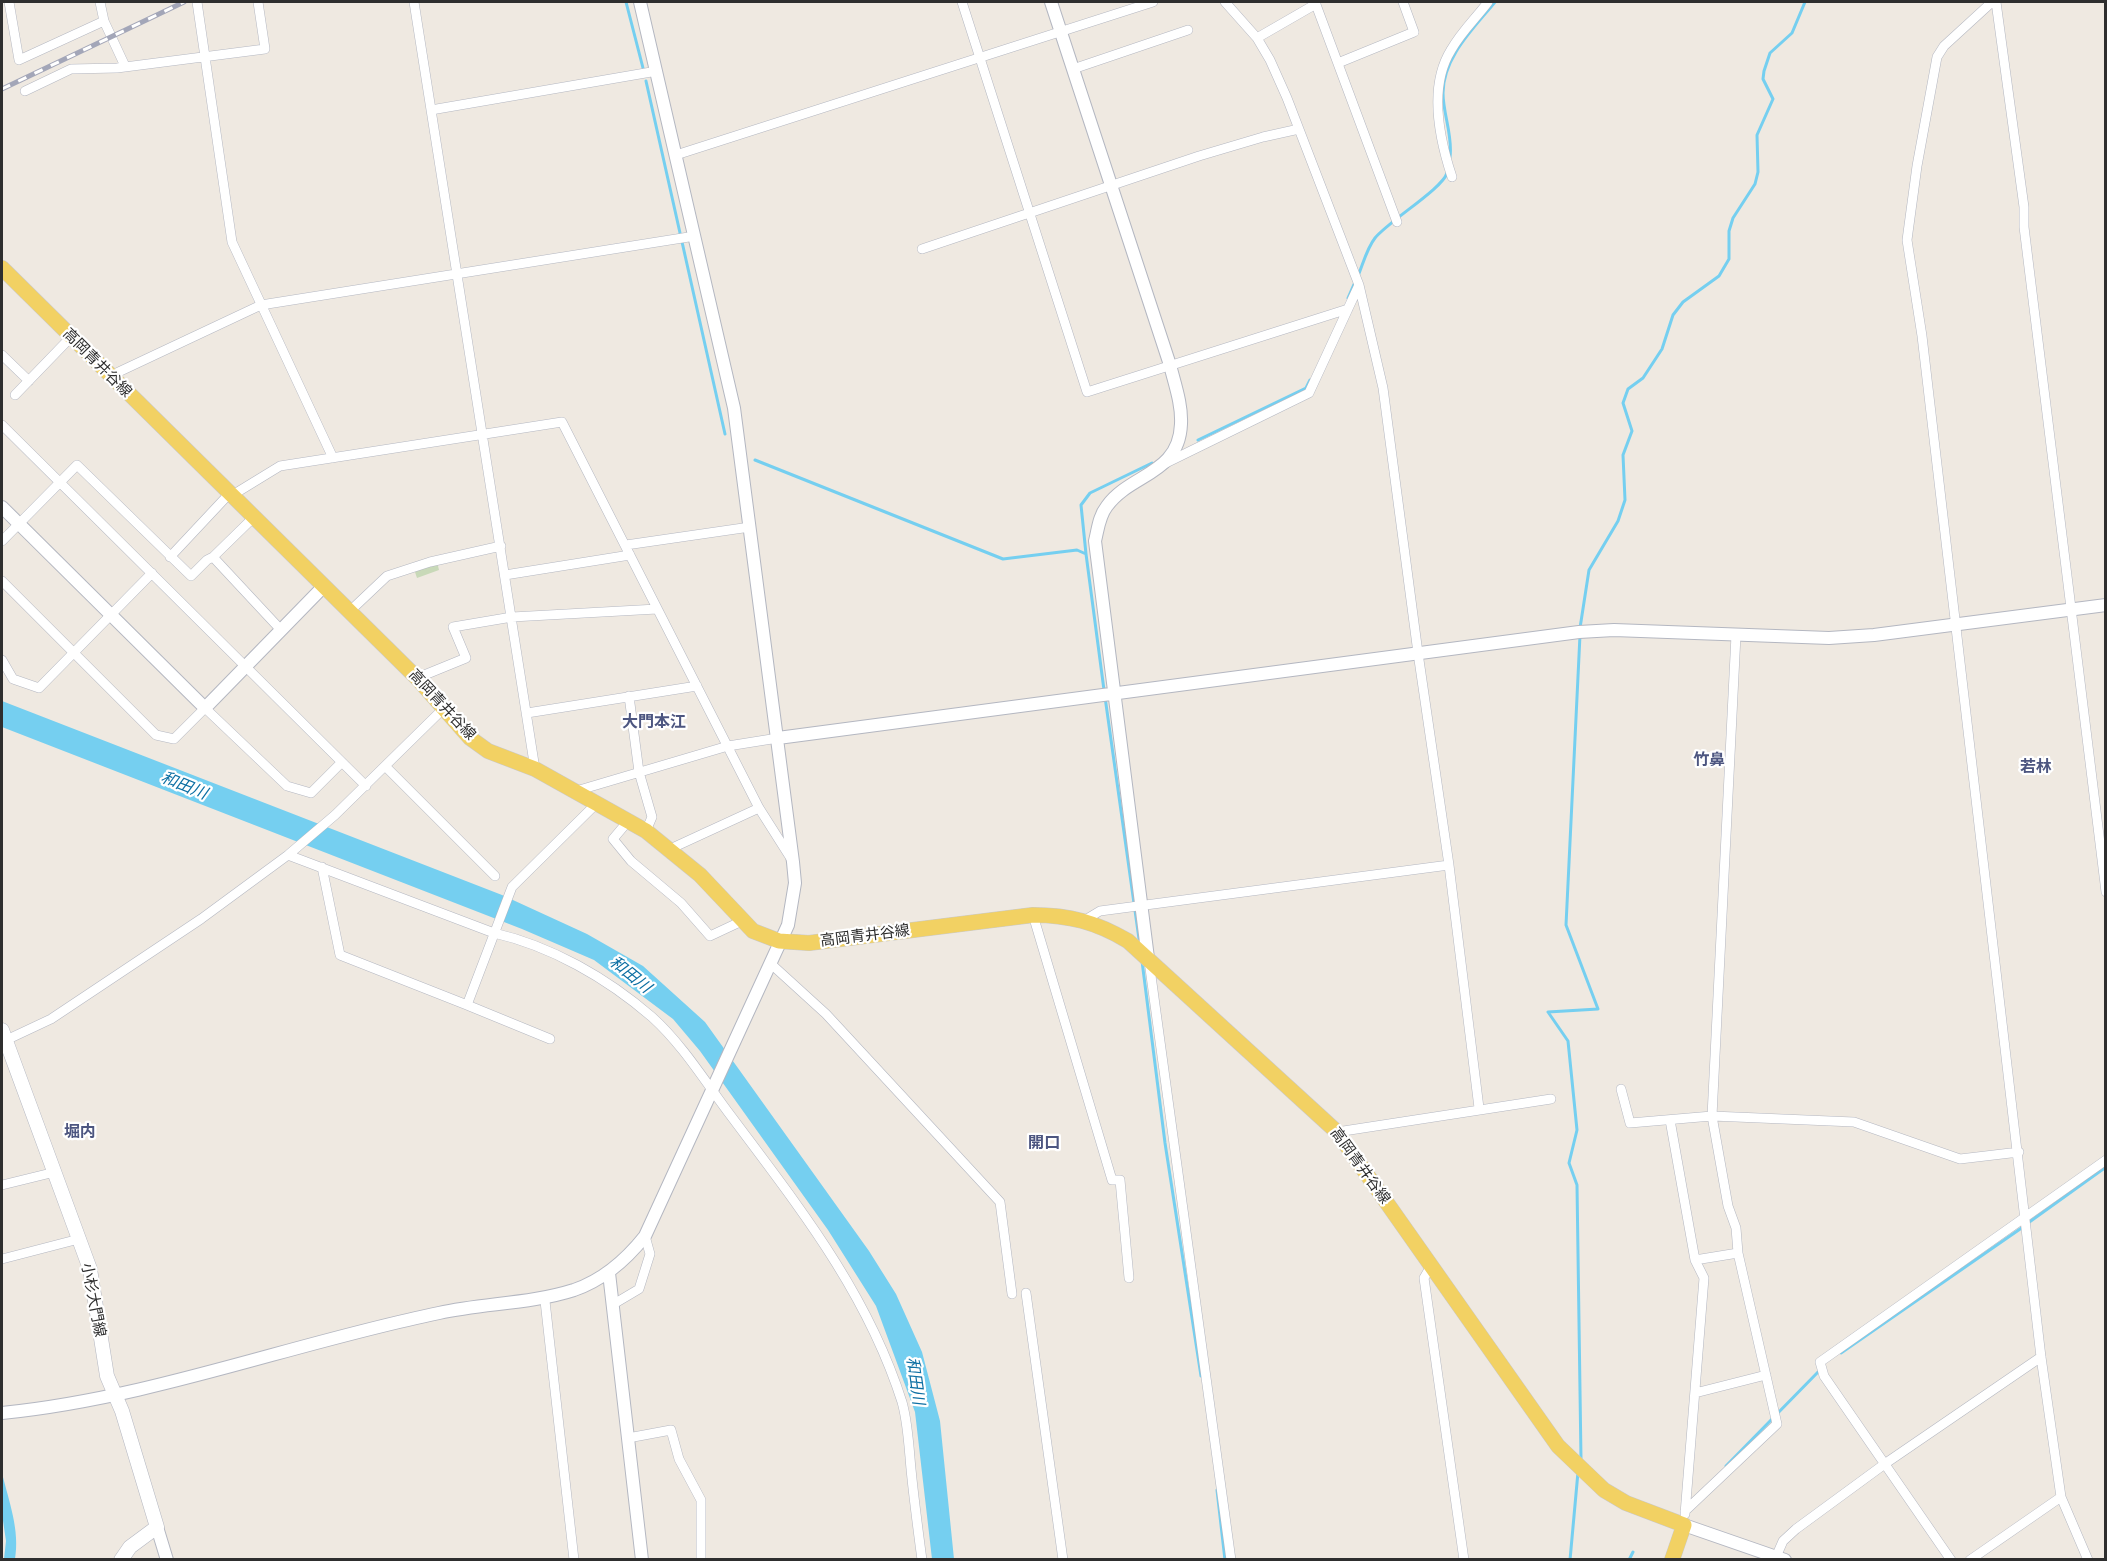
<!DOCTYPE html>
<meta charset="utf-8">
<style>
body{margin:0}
#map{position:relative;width:2107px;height:1561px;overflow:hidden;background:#efe9e1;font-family:"PT Sans Narrow",sans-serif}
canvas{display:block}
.frame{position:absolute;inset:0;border:3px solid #2e2e2e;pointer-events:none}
</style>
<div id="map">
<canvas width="2107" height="1561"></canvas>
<div class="frame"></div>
</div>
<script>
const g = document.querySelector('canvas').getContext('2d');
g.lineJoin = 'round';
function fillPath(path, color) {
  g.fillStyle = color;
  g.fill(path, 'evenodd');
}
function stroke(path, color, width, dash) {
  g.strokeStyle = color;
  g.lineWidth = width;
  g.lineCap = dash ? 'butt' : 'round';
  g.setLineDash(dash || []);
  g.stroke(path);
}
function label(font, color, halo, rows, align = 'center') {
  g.font = font + ' "PT Sans Narrow","Noto Sans JP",sans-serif';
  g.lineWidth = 4.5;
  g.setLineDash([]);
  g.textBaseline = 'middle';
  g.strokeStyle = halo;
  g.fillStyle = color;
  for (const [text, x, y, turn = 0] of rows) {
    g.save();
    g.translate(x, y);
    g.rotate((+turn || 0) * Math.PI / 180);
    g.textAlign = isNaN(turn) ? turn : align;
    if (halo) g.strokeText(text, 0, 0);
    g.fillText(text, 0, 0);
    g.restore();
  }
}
fillPath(new Path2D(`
 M437 562 439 570 417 578 414 569Z`), '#c8d9b8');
fillPath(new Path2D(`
 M2 701 502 895 587 934 643 966 705 1022 869 1251 896 1294 922 1352 940 1421 954 1559H932L915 1412 876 1306 828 1230 700 1051 673 1019 594 960 522 929 2 727Z
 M2 1473C9 1502 20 1530 15 1559H4L6 1541 2 1514Z`), '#75cff0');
stroke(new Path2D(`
 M626 2 643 68
 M646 81 725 434
 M1450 157C1453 136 1443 114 1443 93 1443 57 1474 28 1495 2
 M1358 276C1363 264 1367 248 1375 238 1389 221 1443 188 1447 173
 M1348 298 1355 282
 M1198 440 1306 388 1310 380
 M755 460 1003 559 1077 550 1086 554 1104 690
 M1086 554 1081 505 1090 493 1152 463
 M1580 628 1589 570 1618 521 1625 500 1623 455 1632 431 1623 403 1628 389 1643 378 1662 349 1673 315 1683 302 1719 276 1729 259V231L1733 218 1755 184 1758 172 1757 135 1773 99 1763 79 1764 71 1770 53 1792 33 1805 2
 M1105 697 1140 946
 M1142 961 1165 1143 1201 1376
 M1548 1012 1598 1009 1566 925 1580 635
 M1548 1012 1568 1041 1577 1130 1569 1163 1577 1185 1581 1459
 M2028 1223 2106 1167
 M1841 1353 2023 1227
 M1726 1466 1820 1370
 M1217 1490 1225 1560
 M1570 1560 1578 1472
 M1629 1560 1633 1552`), '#75cff0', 3);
const minor = new Path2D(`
 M9 2 19 60 104 21 100 2
 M197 2 232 242 333 458
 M414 2 535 769
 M962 2 1087 392 1348 309
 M1225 2 1257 38 1270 60 1287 98 1359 285 1383 388 1418 653 1449 865 1479 1108
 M1315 2 1397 222
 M1992 2 1944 46 1937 57 1917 166 1907 240 1922 336 2041 1357 2061 1497 2088 1560
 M1996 2 2024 207V227L2106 892
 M104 21 125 66
 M1257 38 1316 4
 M1338 63 1414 32 1403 2
 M1073 69 1188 30
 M25 91 71 69 117 68 265 49 258 2
 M431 110 657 71
 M676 155 1153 2
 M1452 177C1439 138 1428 87 1451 50 1461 32 1476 18 1488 2
 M922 249 1199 156 1263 137 1299 129
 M2 355 29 381
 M110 376 261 305 695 236
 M15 395 71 337
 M2 425 366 786
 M1166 463 1309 393 1359 285
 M231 496 280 466 562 422 759 808 792 860
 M254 517 213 557 281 630
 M2 541 77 465 191 576 207 560 213 557
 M626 545 750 527
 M170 557 229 494
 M505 575 630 555
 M2 581 156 735 174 739 205 708 287 786 311 793 341 763
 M350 611 387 576 430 562 501 546
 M2 660 13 679 39 688 152 573
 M417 678 466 658 453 627 512 617 657 609
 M629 696 639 772 652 817 646 831
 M527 713 697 686
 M385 766 495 876
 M576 791 728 746 778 738
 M629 820 613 839 631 861 681 903 710 936 742 921
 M670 849 759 808
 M288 855 494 933C551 946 607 978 652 1017 683 1045 706 1083 731 1116 799 1207 867 1292 902 1402 908 1423 909 1448 911 1469 914 1500 918 1530 922 1560
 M322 867 340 955 467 1005 512 887 598 802
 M1033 915 1112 1180H1120L1129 1278
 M1085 920 1100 911 1449 865
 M1149 961 1231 1560
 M770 963 826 1014 1000 1202 1012 1294
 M467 1005 550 1039
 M2 1042 51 1019 201 919 288 855 335 815 443 709
 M1621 1089 1630 1123 1712 1116 1854 1122 1960 1159 2019 1152
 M1670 1120 1695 1260 1704 1278 1685 1514
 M1337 1132 1551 1099
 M2 1185 55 1172
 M2 1259 79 1239
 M1695 1260 1738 1253
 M1431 1266 1424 1278 1464 1560
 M1026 1293 1063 1560
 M545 1301 574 1560
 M612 1305 639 1289 650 1254 645 1236
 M1695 1393 1766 1375
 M628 1438 671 1430 679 1459 701 1500V1560
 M1685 1511 1777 1424 1738 1253 1736 1228 1728 1206 1712 1116 1736 635
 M1776 1557 1783 1541 1796 1529 1886 1463 2041 1357
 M1951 1560 1824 1376 1820 1362 2106 1160
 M1970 1560 2061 1497`);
const tertiary = new Path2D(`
 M1051 2 1170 365C1175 385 1182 404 1181 424 1179 475 1131 473 1107 506 1099 516 1098 529 1095 541L1148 958
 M2 507 205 708 324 586
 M778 738 1579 632 1614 630 1829 638 1874 635 2106 605
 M609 1273 642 1560
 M2 1413C152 1398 293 1343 439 1313 484 1303 530 1304 574 1290 603 1280 626 1260 645 1236L788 925 795 883 793 862 734 408 640 2
 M1684 1525 1785 1560
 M157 1527 167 1560`);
const secondary = new Path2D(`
 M2 1030 90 1269 107 1376 122 1411 157 1527 130 1547 121 1560`);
const primary = new Path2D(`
 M2 268 417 678 470 738 488 751 535 769 646 831 700 875 753 931 779 941 809 943 1033 915C1069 915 1096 922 1128 941L1337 1132 1558 1446 1604 1490 1626 1503 1684 1525 1672 1560`);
stroke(minor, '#b4b7c1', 10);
stroke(tertiary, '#b4b7c1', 14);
stroke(secondary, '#b4b7c1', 15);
stroke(primary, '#c9c9c9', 16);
stroke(minor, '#fff', 9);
stroke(tertiary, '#fff', 12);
stroke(secondary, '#fff', 14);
stroke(primary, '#f2d163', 15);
const rail = new Path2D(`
 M2 89 184 2`);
stroke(rail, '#a3a6b8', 5);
stroke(rail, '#fff', 3, [9]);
label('15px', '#2e2e2e', '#fff', [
 ["高岡青井谷線",97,363,45],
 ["高岡青井谷線",442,705,47],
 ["高岡青井谷線",865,936,-7],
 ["高岡青井谷線",1360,1166,54],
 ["小杉大門線",93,1300,79]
]);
label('bold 16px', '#4d5680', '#fff', [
 ["大門本江",654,722],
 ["竹鼻",1709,760],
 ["若林",2036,767],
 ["堀内",80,1132],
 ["開口",1044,1143]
]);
label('italic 16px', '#0d6fa3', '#fff', [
 ["和田川",184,786,22],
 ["和田川",630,975,39],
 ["和田川",915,1381,82]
]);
</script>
